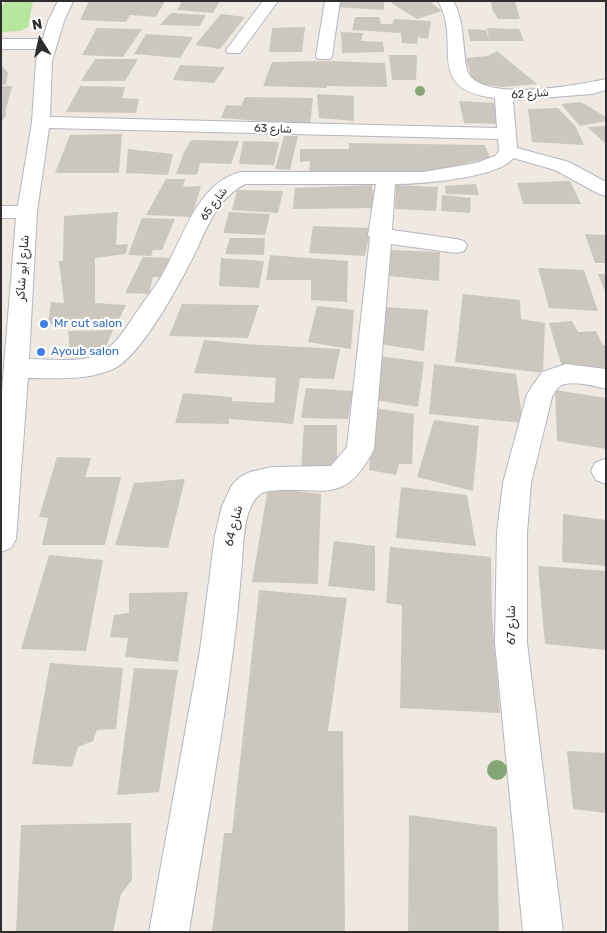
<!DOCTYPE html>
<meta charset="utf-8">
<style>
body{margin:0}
#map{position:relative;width:607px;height:933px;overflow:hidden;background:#efe9e1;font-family:Rubik,sans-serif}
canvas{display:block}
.frame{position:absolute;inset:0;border:2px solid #2e2e2e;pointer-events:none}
.north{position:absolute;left:15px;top:15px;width:50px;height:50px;-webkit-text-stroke:4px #fff;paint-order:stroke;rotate:350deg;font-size:14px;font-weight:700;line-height:20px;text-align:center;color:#2e2e2e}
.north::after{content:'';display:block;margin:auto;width:18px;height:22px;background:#2e2e2e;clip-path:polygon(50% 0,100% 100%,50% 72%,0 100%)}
</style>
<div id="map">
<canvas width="607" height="933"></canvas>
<div class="frame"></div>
<div class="north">N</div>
</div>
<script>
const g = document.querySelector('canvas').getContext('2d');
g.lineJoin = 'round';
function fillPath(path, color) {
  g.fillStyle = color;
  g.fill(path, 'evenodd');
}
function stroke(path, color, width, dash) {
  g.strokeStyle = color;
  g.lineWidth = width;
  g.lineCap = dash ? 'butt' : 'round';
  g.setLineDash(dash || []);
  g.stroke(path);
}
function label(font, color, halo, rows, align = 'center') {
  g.font = font + ' Rubik,Vazirmatn,sans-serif';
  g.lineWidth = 4.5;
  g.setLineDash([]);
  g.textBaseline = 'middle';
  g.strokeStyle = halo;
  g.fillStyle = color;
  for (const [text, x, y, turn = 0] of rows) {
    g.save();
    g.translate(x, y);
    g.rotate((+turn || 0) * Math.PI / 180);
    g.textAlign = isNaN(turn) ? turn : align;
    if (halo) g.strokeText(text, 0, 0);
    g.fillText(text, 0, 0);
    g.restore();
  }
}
fillPath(new Path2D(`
 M6 1H33L28 27 20 31 1 32V8Z`), '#b6e59e');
fillPath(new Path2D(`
 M89 1H165L156 17 130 15 126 22 80 20Z
 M182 1H220L213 13 177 10Z
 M337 1H384V10L336 7Z
 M396 1H429L442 11 417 19 391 3Z
 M491 1H515L520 19H498L492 9Z
 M171 13 206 15 200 26 160 25Z
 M221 14 245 17 220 49 195 45Z
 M355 17H379L381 24H392L394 19 431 21 428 39 418 37 417 44 402 43 401 33 352 30Z
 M305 27 302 52H269L272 28Z
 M97 28 142 29 123 57 82 55Z
 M487 28 519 29 524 41H489Z
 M468 29 486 30 489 41H470Z
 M341 32 363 33 361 41 383 42 384 52 342 53Z
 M146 34 193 37 180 58 134 54Z
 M497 51 537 84 502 87 473 83 466 58 488 56Z
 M389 55H417L416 80H392Z
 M95 59H138L125 81H81Z
 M328 61 385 63 387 87 327 86V88L263 86 272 62Z
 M1 65 8 73 6 85H1Z
 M180 65 225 67 214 83 173 80Z
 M1 86H12L5 113H7L1 123Z
 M80 86 125 87 122 98 139 99 136 113 66 112Z
 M317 94 354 96V121L319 118Z
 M245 97 313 98 310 125 221 118 226 105 241 106Z
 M459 101 494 103 500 124 464 123Z
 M581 102 606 117V121L580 126 561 104Z
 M558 108 576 127 584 145 532 142 528 109Z
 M606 126V144L587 127Z
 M122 134 119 173H55L70 135Z
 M284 136H298L290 170 275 169Z
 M191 140 239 141 231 164 200 163 197 175 176 174 184 152Z
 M243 141 279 142 274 165 239 164Z
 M349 143 485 145 490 158 427 172H406V174H309L310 161 300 162V149H349Z
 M128 149 173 154 168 175 126 173Z
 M166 179H185L183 187 201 186 192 217 146 215Z
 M570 181 581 204H523L517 183Z
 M476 184 479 195 446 194 445 186Z
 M372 185 375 208 293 209 295 188Z
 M396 185 438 187 436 211 395 209Z
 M237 190 283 191 278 213 232 210Z
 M442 195 471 198 470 213 441 211Z
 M118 212 116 245 128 244 126 254 95 258V303L126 305 116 326 48 324 51 302 64 303 59 261H63L64 216Z
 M229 212 270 214 265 235 223 233Z
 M142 218 175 219 162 250H153L151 256 128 255Z
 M313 226 371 228 365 256 309 253Z
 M585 234 606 235V263H595Z
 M230 238H265L264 255 225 254Z
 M390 250 440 252 439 281 389 276Z
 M270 255 348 261 347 302 311 300V280H266Z
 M143 257 174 258 168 277H153L149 294 125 293Z
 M221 258 264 261 259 288 219 286Z
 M538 268 584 270 598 311 549 308Z
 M598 274H606V293Z
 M463 294 520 300 521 319 545 323 543 373 455 362Z
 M182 304 259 305 248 338 169 336Z
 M317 306 354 310 351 349 308 342Z
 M385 307 428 310 424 351 380 344Z
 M572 321 578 332 596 331 603 345H606V369L562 367 549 323Z
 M113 330 103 354 70 356 68 331Z
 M204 340 245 344 340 349 334 379 300 378 293 424 229 419V424L175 423 183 393 232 397V401L274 403 276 378 194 373Z
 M379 356 424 362 418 407 375 400Z
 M434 364 516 374 523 423 429 414Z
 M306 388 353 391 348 419 301 418Z
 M555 390 606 398V449L557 441Z
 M374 408 414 414 412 464H399L396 475 369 470Z
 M434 420 479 426 473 491 417 477Z
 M304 425H337V466L301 469Z
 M57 457 91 458 85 477H121L105 545H42L48 518 39 517Z
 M185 479 168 548 115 545 134 483Z
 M401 487 467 495 476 546 396 538Z
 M268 488 321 494 318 584 252 582Z
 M563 514 606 520V566L562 562Z
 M334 541 375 546V591L328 586Z
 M390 547 491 557 492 615 500 713 400 708 402 605 386 603Z
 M49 555 103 560 86 651 21 649Z
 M538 566 606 571V650L545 644Z
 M259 590 347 598 328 731H343L345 932H212L224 833H232Z
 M188 592 178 662 125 657 128 638 110 637 114 615 129 613V593Z
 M50 663 123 668 116 729 97 730 93 741 78 747 72 767 32 764Z
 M134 668 178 670 159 792 117 795Z
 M567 751 606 753V813L573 809Z
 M409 815 497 827 499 932H408Z
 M131 823 132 880 121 894 113 932H16L21 825Z`), '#cbc7bf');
const minor = new Path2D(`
 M58 1H73L64 21 52 61 50 117 497 128 495 98C422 89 463 43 438 1H453C465 21 462 47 467 70 477 104 579 85 606 79V90L592 94 513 100 517 148 569 162 606 182V196L599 194 555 170 513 158C500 178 419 184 395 184L392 230 456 239 464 241 467 246 464 251 456 253 391 244 374 449C342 512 318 482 264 492 243 502 244 541 242 561 233 685 208 809 189 932H149L200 650 215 535 222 506 232 485 240 477 250 472 272 467 331 466 347 447 370 237 368 235 376 184H245C220 197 209 222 198 247 184 276 143 354 115 368 89 381 56 378 28 378L16 539 11 548 1 552V403L16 218H1V206H18L32 122 36 61 40 49H1V39H43L48 21ZM49 128 498 139 499 151 495 156 476 163 423 172H241C196 183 183 240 162 275 154 289 143 302 134 316 124 331 114 347 98 355 81 363 48 359 29 359L37 212Z
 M263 1H278L240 53H228L226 50Z
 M325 1H340L332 56 330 59H318L316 56Z
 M566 364 606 369V389C595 386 568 379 559 387 556 389 554 394 552 397L531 483 527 533V643L563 932H523L495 643 497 533 503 483 527 394 542 372Z
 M605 459 606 460V484L596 480 591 471 595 463Z`);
stroke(minor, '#b4b7c1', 2);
fillPath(minor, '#fff');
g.fillStyle = '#84a574';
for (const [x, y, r] of [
 [420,91,5],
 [497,770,10]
]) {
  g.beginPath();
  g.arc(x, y, r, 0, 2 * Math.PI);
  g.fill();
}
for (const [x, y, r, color] of [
 [44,324,5,"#3f7fe0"],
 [41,352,5,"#3f7fe0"]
]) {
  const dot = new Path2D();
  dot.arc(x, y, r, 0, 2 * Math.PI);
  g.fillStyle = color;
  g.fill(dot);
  stroke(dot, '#fff', 2);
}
label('11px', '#2e2e2e', '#fff', [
 ["شارع 62",530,94,-4],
 ["شارع 63",273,129,2],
 ["شارع 65",214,204,-54]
]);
label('12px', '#2e2e2e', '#fff', [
 ["شارع أبو شاكر",23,268,-86],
 ["شارع 64",234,526,-76],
 ["شارع 67",512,625,-90]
]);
label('12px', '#366cbe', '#fff', [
 ["Mr cut salon",54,324],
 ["Ayoub salon",51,352]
], 'left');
</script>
